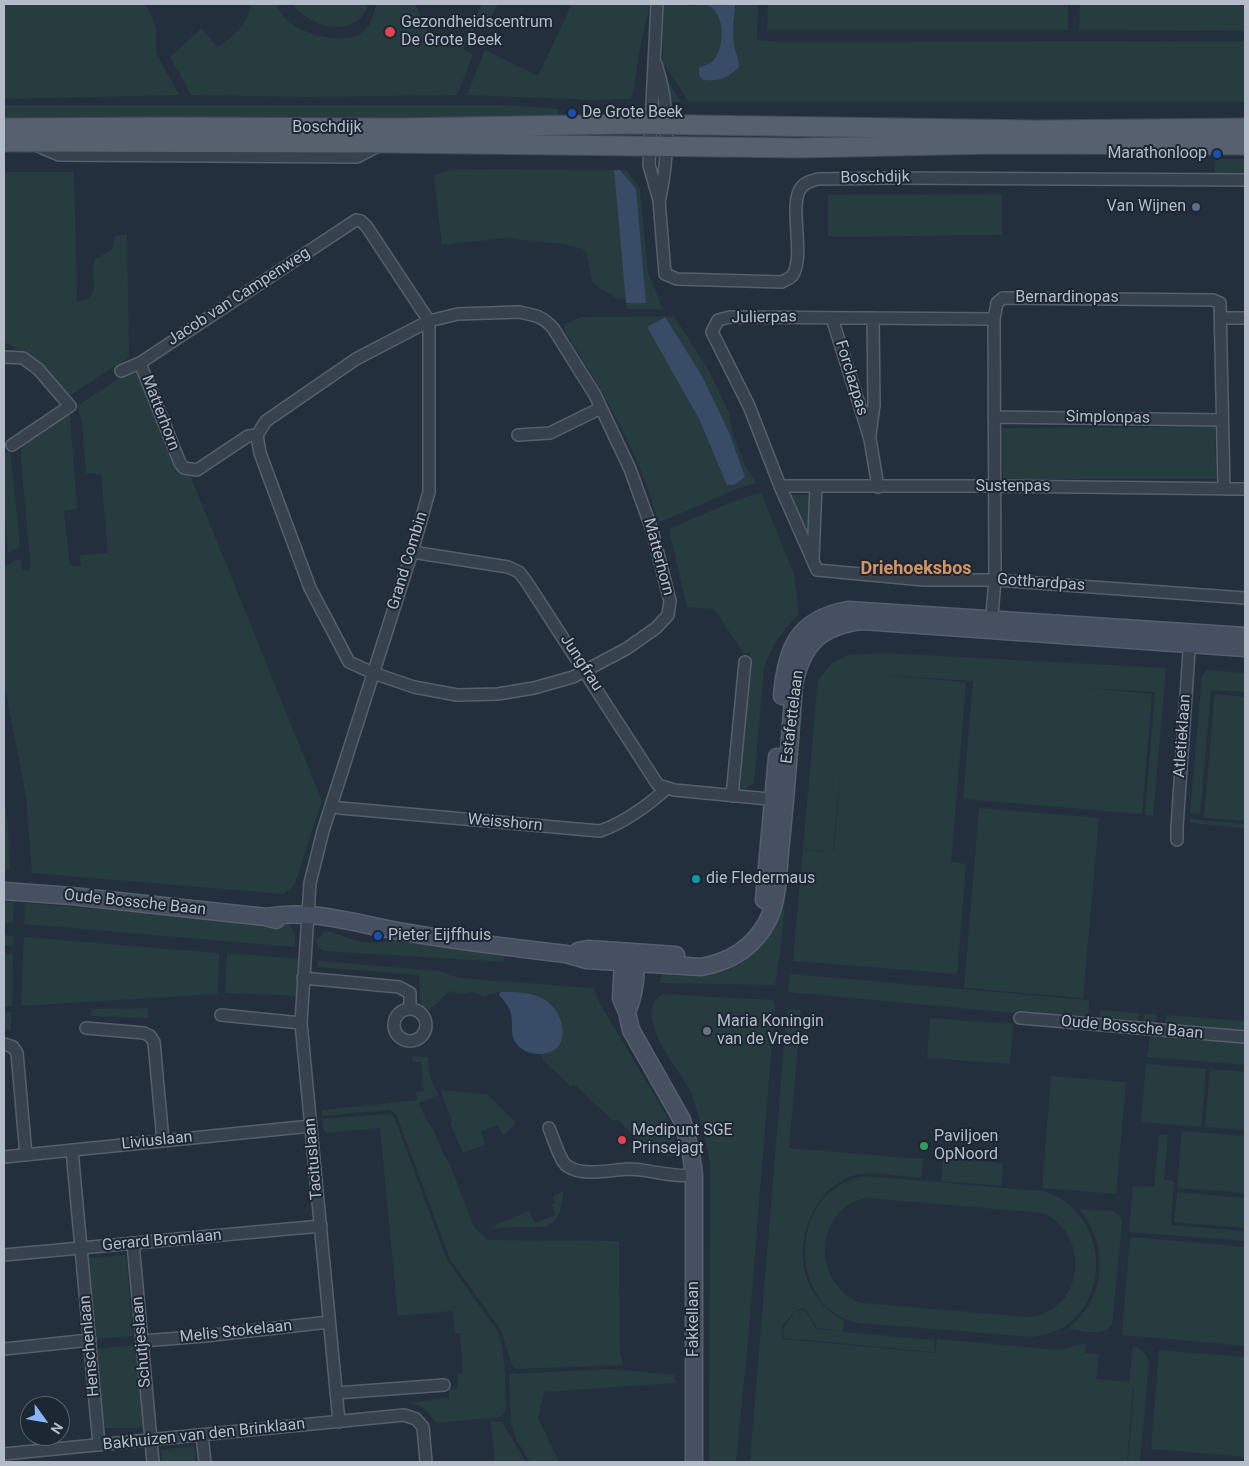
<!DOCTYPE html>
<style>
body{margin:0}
#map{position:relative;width:1249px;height:1466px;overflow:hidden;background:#242f3e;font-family:Roboto,sans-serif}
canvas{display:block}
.frame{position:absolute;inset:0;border:5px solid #b4bcc9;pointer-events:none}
.north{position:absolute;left:20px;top:1396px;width:50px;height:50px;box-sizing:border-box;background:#1d2633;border:1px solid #59626f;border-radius:50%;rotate:122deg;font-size:14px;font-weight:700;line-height:20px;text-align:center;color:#b4bcc9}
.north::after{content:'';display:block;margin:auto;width:18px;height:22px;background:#8ab4f8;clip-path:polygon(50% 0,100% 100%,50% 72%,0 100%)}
</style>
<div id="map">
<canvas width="1249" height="1466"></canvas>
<div class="frame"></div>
<div class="north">N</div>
</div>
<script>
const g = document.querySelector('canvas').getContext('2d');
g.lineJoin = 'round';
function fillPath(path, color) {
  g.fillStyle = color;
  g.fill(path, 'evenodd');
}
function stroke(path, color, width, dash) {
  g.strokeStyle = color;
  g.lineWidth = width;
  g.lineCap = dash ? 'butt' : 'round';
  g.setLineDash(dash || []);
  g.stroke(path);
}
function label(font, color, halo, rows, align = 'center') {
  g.font = font + ' Roboto,sans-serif';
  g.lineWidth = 4;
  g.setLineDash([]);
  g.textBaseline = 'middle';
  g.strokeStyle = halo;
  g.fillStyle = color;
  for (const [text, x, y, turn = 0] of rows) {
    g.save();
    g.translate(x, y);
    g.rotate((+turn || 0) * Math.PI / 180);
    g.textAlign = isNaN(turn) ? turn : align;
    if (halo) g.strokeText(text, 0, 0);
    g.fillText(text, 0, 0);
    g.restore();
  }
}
fillPath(new Path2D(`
 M4 4H146L156 28V53L179 95 4 99Z
 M251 4H276C279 9 282 16 287 20 303 35 344 46 363 32 371 26 373 15 376 5L378 4H415C427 24 423 39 451 48 468 43 475 18 482 4H498L489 21 480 17 463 49 473 55 457 95 308 97 191 95 170 57 201 29 218 47C236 33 246 28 251 4Z
 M292 4H368C362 30 330 32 310 19 303 15 297 10 292 4Z
 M572 4H650L639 52 634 89 630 99 595 100 467 95 485 50 538 76Z
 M661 4C668 4 674 3 681 4 684 4 688 6 692 6 697 6 702 3 707 5 729 13 726 59 704 65L733 73 739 67C739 58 735 52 734 43 731 29 735 18 735 4H758L757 40 779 42 1245 41V102H689L663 63Z
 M768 4H1068V30H767Z
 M1080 4H1245V31L1079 30Z
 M665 76 681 102H668Z
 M4 105H507L558 109 559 115 539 119 4 121Z
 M1215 159H1245V175H1215Z
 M451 169 614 170 626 299H618L599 288 592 281 587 254 582 249 569 245 507 238 442 245 434 176Z
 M620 170 627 171 640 189 648 273 663 309H627L626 303 646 302Z
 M4 172H74L77 302C105 298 88 277 95 259L112 250 115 236 127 234 129 357 69 396 40 361 4 342Z
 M1002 194V235L837 237 828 236V195Z
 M674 316 709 371 729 413 732 431 743 461 756 483 739 488 658 523C642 456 600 387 564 330L565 324 582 317ZM664 317 701 374 729 432 745 477 728 485 699 419 647 327Z
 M136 367 190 475 322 801 295 883 291 889 283 894 32 873 26 796 4 683V566L16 560H21L22 570H31L21 459 22 439 65 412 70 416 77 508 64 511 70 566H81L80 555 108 553 101 474 86 473 82 423 77 406Z
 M1215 427 1216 479H1003L1002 428Z
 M10 450 20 547 8 553 4 508V454Z
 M761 493 794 574 799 614 790 623 776 641 764 666 754 783 744 790H738L750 652 744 654 714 609 687 607 669 529 739 499Z
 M790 495H810V546Z
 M884 653 1166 668 1153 816 1145 815 1155 692 1088 688 1152 694 1142 814 963 799 973 681 879 675 966 682 951 862 966 864 957 974 793 961 803 850 834 852 841 763 833 852 803 849 818 680 833 662 849 655Z
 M1207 670 1245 673V692L1211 690 1200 814 1190 813 1202 676Z
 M1215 694 1245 697V821L1204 818Z
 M4 797 8 829 10 870H4Z
 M979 808 1099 818 1083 998 964 988Z
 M1190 819 1245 824V828L1190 823Z
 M786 831H792L781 945 775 985 660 983 662 970 700 973 763 937Z
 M4 901 14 902 13 923 4 922Z
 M25 903 289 925C296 932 296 937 294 947L24 924Z
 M330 932 357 941 376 943 400 939 441 947 504 953V962L324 951 319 948 316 939 324 933Z
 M4 935 14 936 13 946 4 945Z
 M24 937 219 953 218 994 21 1006Z
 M227 953 302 959 301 996 225 993Z
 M4 954H13L12 1006 4 1007Z
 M321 961 440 971 459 978 593 988 600 1004 665 1113 673 1134 678 1157C649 1157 636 1137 617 1119L613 1121 574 1084 571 1087 544 1061 541 1054 554 1050 559 1045 561 1038 560 1019 554 1007 534 994 500 992 484 996 473 992 458 994 450 991 429 1010 422 1007 420 1000 419 975 318 967 317 962Z
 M790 974 1089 1000 1088 1020 788 992Z
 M662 994 773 1000 775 1005 747 1352 736 1462H709L710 1164C706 1140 700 1116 691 1093 680 1068 642 1032 654 1002 656 999 660 996 662 994Z
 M148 1008V1018L90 1016 91 1009Z
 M788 1009 801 1010 789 1148 923 1159 921 1178C901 1177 871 1170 852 1176 838 1180 827 1191 819 1202 791 1244 799 1296 844 1321L843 1332 935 1340 934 1352 783 1338 784 1327 797 1310 806 1311 816 1329 841 1331 817 1328 806 1309H797L782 1326V1339L935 1353 937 1339 1061 1350 1086 1343 1085 1353 1099 1354 1096 1379 1129 1382 1133 1346C1142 1349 1146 1353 1149 1362L1140 1462H1128L1134 1389 1027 1380 1133 1389 1127 1462H750L785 1034Z
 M1100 1010 1139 1013 1138 1024 1099 1021Z
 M4 1012H11V1030L4 1029Z
 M1144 1014H1156V1021L1151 1025H1143Z
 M1166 1015 1245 1021V1033L1165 1026Z
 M930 1018 1013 1024 1010 1064 927 1058Z
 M1155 1033 1245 1041V1065L1147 1057 1150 1036Z
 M412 1056 428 1057C428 1072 430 1082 439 1095L419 1103 426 1119 433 1129 444 1155 450 1165 474 1227 488 1240 619 1241 620 1352 623 1365 517 1369 512 1366 501 1330 450 1259 396 1114 389 1110 322 1116V1110L417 1100 416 1092 424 1091 421 1062H413Z
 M1146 1064 1206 1069 1201 1127 1141 1122Z
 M1210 1069 1245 1072V1130L1205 1127Z
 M1051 1076 1126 1082 1116 1194 1042 1188Z
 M440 1090 487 1094 516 1123 503 1136 497 1125 481 1131 485 1145 463 1153 450 1123 452 1121Z
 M387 1114 392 1115 395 1119 447 1260 498 1332C506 1357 505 1383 506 1409L504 1414 499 1417 437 1423 423 1407 412 1404V1402L449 1398V1389L458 1388 457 1374 463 1373 460 1333H455L453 1311 398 1316 380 1128 327 1133 324 1131 322 1119Z
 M1182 1131 1245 1136V1193L1177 1188Z
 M1159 1135H1168L1164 1179 1174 1181 1171 1225 1245 1231V1241L1129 1232 1133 1186 1154 1187Z
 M943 1159 1003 1163 1002 1186 941 1181Z
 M866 1176 1042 1191C1100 1205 1116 1288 1068 1324 1058 1332 1045 1335 1032 1337L858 1323C850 1320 841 1318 834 1313 796 1286 796 1220 831 1191 842 1183 853 1178 866 1176ZM866 1198 1043 1213C1093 1236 1083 1313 1028 1317L862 1303C811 1286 813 1208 866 1198Z
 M564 1191C561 1206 561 1221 545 1227L489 1228 529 1211 535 1223 555 1215 552 1204 555 1203 553 1196Z
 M1177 1192 1245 1198V1228L1174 1222Z
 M1079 1209 1114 1211 1120 1216 1122 1222 1112 1324C1104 1338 1081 1330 1067 1329 1076 1321 1085 1313 1090 1303 1107 1271 1101 1235 1079 1209Z
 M1130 1237 1245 1247V1346L1122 1335Z
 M126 1255 133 1336 94 1339 87 1258Z
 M135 1345 145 1421 142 1426 138 1428H105L102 1425 97 1349Z
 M1159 1350 1245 1357V1457L1151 1449Z
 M612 1369 674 1375 676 1383 544 1392 538 1418 559 1462H530L517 1441 511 1423 509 1374Z
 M491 1421 502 1422 526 1462H495Z
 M194 1446 196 1462H162L161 1450Z`), '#263c3f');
fillPath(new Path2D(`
 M684 4H735C735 18 731 29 734 43 735 52 739 58 739 67 728 78 718 82 703 80L699 75V68C704 65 711 64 715 58 725 44 725 12 707 5 700 2 691 6 684 4Z
 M614 170H620L636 189 646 303H626Z
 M665 317 701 374 729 432 745 477 734 485H727L699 419 647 327Z
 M500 992C514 992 530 992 542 998 557 1005 568 1028 560 1044 553 1056 532 1057 522 1049 508 1038 514 1029 511 1014 510 1007 504 1001 499 995Z`), '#394c67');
const street = new Path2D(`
 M657 4 649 165 659 200 665 274 677 279 782 282C785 280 789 279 792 276 806 258 788 204 801 188 805 182 811 181 818 179L898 178 1245 180
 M656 64C670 106 669 155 660 198
 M38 146 59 155 357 157 378 146
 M519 312C535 315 542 316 553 328L595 395 630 469 652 530 670 601 668 615 656 628 626 649 573 677 534 688 498 694 457 695 414 687 373 673 349 662 310 588 260 453 257 435 266 421 356 359 429 321 458 314Z
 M832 318 870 439 878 487
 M1221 318H1245
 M994 319 730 317 718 320 712 332 749 406 780 486 817 570 924 580H995L1245 598
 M4 357 23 358 38 369 70 406 12 445
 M140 363 180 463 184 468 197 470 248 436 257 435
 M121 371 140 363 356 220 361 221 367 227 429 321V492L412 552 323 831 310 883 301 1023 339 1422
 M994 417 1222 420
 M518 435 550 433 601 408
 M870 435 874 405 873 318
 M780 486H995L1245 489
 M412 552 508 567 519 572 526 581 658 785 674 790 779 800
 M813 559 816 486
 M991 626 995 580 994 319 997 303 1003 298 1213 300 1220 303 1224 489
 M732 796 745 662
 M331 806 340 808 600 831C622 824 650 804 666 789
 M1177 840V827L1190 637
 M303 978 399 987 410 993V1008
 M394 1025a16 16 0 1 1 32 0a16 16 0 1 1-32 0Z
 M221 1015 301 1023
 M1020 1018 1245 1037
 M86 1028 144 1033 150 1036 154 1042 163 1141
 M4 1044 13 1047 17 1053 26 1155
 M549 1128C553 1137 560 1161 567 1166 583 1177 610 1170 628 1169 650 1169 671 1178 694 1175
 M72 1150 99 1445
 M4 1157 311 1126
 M133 1243 153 1462
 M4 1255 321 1226
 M142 1341 205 1336 329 1322
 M4 1349 90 1340
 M336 1393 444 1385
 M202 1435 205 1462
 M4 1454 404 1415 416 1419 423 1427 426 1462`);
const secondary = new Path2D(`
 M782 696C786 649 797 619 848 610L1245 636
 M4 891 71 896 266 917 276 920
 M764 900 777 757
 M266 917C311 909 350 922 393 930 451 941 509 947 566 954L587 960 701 967C729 962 753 948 767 922 778 901 778 875 780 851 786 796 790 740 794 684 803 643 822 625 863 621L1245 648
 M578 951 588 949 676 955
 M629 953 623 962 621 998 627 1012 631 1030 682 1120 691 1153 694 1175V1462
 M627 1012C634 995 639 971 632 954`);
const primary = new Path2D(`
 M4 128 169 127 400 128 628 124 1037 130 1245 128
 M4 142 385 143 797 148 999 144 1245 145`);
stroke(street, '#565f6c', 14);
stroke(secondary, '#565f6c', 19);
stroke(primary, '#414a57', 21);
stroke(street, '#38414e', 11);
stroke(secondary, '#465061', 16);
stroke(primary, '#56606e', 19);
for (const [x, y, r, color] of [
 [390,32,6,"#e0444e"],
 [572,113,5,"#1a4fb4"],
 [1217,154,5,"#1a4fb4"],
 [1196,207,5,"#5c6f8a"],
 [696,879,5,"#0f9aa8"],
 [378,936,5,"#1a4fb4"],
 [707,1031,5,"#6b7280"],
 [622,1140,5,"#e0444e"],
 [924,1146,5,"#2e9e5b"]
]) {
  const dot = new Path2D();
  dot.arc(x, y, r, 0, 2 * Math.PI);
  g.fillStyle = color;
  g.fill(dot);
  stroke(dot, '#1d2633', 2);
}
label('16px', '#b4bcc9', '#1d2633', [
 ["Gezondheidscentrum",401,23],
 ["De Grote Beek",401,41],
 ["De Grote Beek",582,113],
 ["Marathonloop",1207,154,"right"],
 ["Van Wijnen",1186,207,"right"],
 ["die Fledermaus",706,879],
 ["Pieter Eijffhuis",388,936],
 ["Maria Koningin",717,1022],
 ["van de Vrede",717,1040],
 ["Medipunt SGE",632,1131],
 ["Prinsejagt",632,1149],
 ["Paviljoen",934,1137],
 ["OpNoord",934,1155]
], 'left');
label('16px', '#b4bcc9', '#1d2633', [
 ["Boschdijk",327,128],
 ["Boschdijk",875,178,-1],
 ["Jacob van Campenweg",239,297,-33],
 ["Bernardinopas",1067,298],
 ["Julierpas",764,318,-1],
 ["Forclazpas",851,378,73],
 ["Matterhorn",160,413,69],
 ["Simplonpas",1108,418,1],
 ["Sustenpas",1013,487],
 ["Matterhorn",658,557,75],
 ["Grand Combin",408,561,-73],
 ["Gotthardpas",1041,583,4],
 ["Jungfrau",581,663,57],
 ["Estafettelaan",793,717,-83],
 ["Atletieklaan",1183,736,-86],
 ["Weisshorn",505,823,5],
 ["Oude Bossche Baan",135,903,6],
 ["Oude Bossche Baan",1132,1028,5],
 ["Liviuslaan",157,1141,-6],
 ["Tacituslaan",314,1159,-95],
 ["Gerard Bromlaan",162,1241,-5],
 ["Fakkellaan",694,1319,-90],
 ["Melis Stokelaan",236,1332,-6],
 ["Schutjeslaan",142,1342,-95],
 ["Henschenlaan",90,1346,-95],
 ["Bakhuizen van den Brinklaan",204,1435,-6]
]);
label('bold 18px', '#d59563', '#1d2633', [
 ["Driehoeksbos",916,569]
]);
</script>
